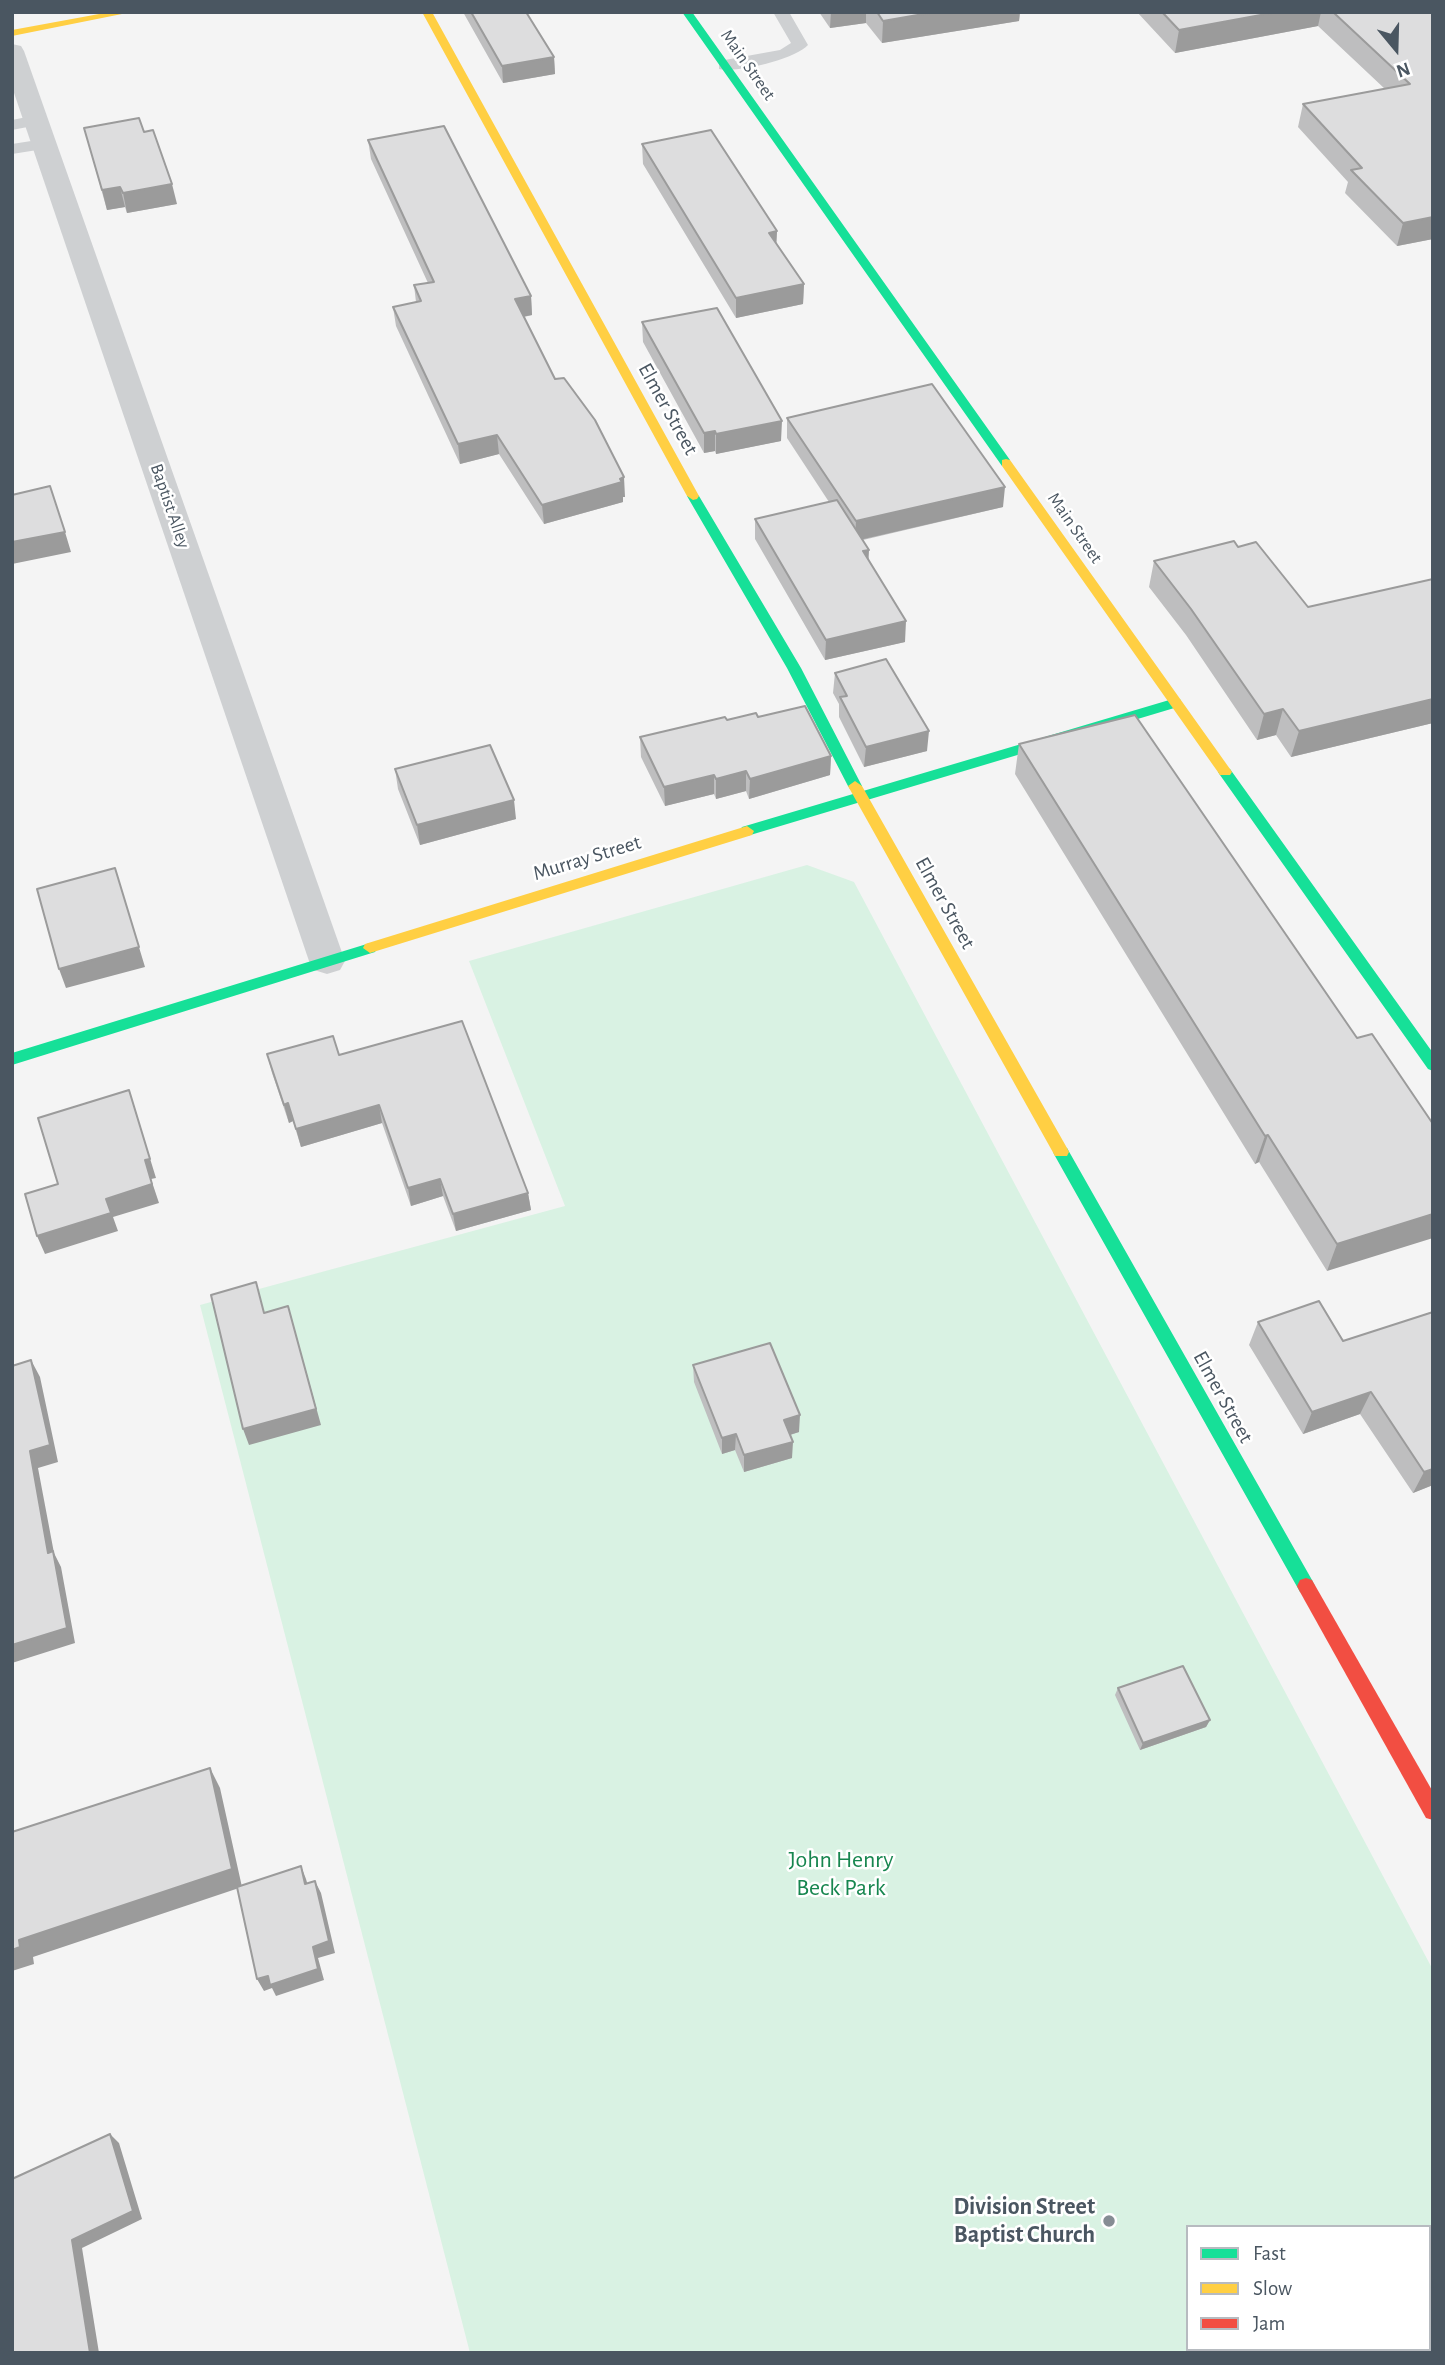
<!DOCTYPE html>
<style>
body{margin:0}
#map{position:relative;width:1445px;height:2365px;overflow:hidden;background:#f4f4f4;font-family:"Alegreya Sans",sans-serif}
canvas{display:block}
.frame{position:absolute;inset:0;border:14px solid #4a5661;pointer-events:none}
.legend{position:absolute;left:1186px;top:2225px;width:245px;height:126px;box-sizing:border-box;background:#fff;border:2px solid #b7bbc0;margin:0;padding:9px 12px;list-style:none;font-size:21px;color:#4a5661}
.legend li{display:flex;align-items:center;gap:14px;height:35px}
.legend b{width:35px;border:2px solid #b7bbc0}
.north{position:absolute;left:1361px;top:14px;width:70px;height:70px;-webkit-text-stroke:5px #fff;paint-order:stroke;rotate:161deg;font-size:19px;font-weight:700;line-height:28px;text-align:center;color:#4a5661}
.north::after{content:'';display:block;margin:auto;width:24px;height:32px;background:#4a5661;clip-path:polygon(50% 0,100% 100%,50% 72%,0 100%)}
</style>
<div id="map">
<canvas width="1445" height="2365"></canvas>
<div class="frame"></div>
<ul class="legend">
<li><b style="height:9px;background:#16e098"></b>Fast</li>
<li><b style="height:9px;background:#ffcf43"></b>Slow</li>
<li><b style="height:9px;background:#f24e42"></b>Jam</li>
</ul>
<div class="north">N</div>
</div>
<script>
const g = document.querySelector('canvas').getContext('2d');
g.lineJoin = 'round';
function fillPath(path, color) {
  g.fillStyle = color;
  g.fill(path, 'evenodd');
}
function stroke(path, color, width, dash) {
  g.strokeStyle = color;
  g.lineWidth = width;
  g.lineCap = dash ? 'butt' : 'round';
  g.setLineDash(dash || []);
  g.stroke(path);
}
function label(font, color, halo, rows, align = 'center') {
  g.font = font + ' "Alegreya Sans",sans-serif';
  g.lineWidth = 5;
  g.setLineDash([]);
  g.textBaseline = 'middle';
  g.strokeStyle = halo;
  g.fillStyle = color;
  for (const [text, x, y, turn = 0] of rows) {
    g.save();
    g.translate(x, y);
    g.rotate((+turn || 0) * Math.PI / 180);
    g.textAlign = isNaN(turn) ? turn : align;
    if (halo) g.strokeText(text, 0, 0);
    g.fillText(text, 0, 0);
    g.restore();
  }
}
fillPath(new Path2D(`
 M807 865 854 882 1433 1970V2268L1429 2269V2227H1188V2349H1223L1214 2353H470L200 1305 565 1206 469 961Z`), '#d9f2e3');
fillPath(new Path2D(`
 M773 12H789L808 45C796 59 737 73 719 69V61L780 50 791 43Z
 M37 115 43 116 46 120 43 124 12 130V120Z
 M44 139 53 144 50 148 12 154V144Z`), '#ced0d2');
fillPath(new Path2D(`
 M12 44 21 46 24 51 345 961 340 970 327 974 314 970 309 961 12 87Z`), '#ced0d2');
fillPath(new Path2D(`
 M682 12H692L1010 460V466H1002Z
 M693 492 699 496 801 668 862 786 860 789H850L848 786 787 668 687 496Z
 M1176 698 1181 700V706L747 836 740 831 742 827Z
 M1225 767 1230 769 1433 1053V1071L1428 1069 1220 775 1218 772 1220 769Z
 M370 943 375 944 377 948 375 952 12 1065V1053Z
 M1061 1146 1067 1148 1312 1580 1315 1586 1312 1592 1306 1594 1300 1592 1055 1156 1053 1152 1055 1148Z`), '#16e098');
fillPath(new Path2D(`
 M110 12H132L12 36V30Z
 M422 12H432L699 496 697 499 693 500 687 496Z
 M1006 459 1010 460 1230 769 1232 772 1230 775H1220L1002 466V460Z
 M855 781 862 786 1067 1148 1069 1152 1067 1156H1055L848 786Z
 M747 826 754 831 752 835 370 953 363 948 365 944Z`), '#ffcf43');
fillPath(new Path2D(`
 M1306 1578 1312 1580 1433 1792V1820L1426 1818 1300 1592 1297 1586 1300 1580Z`), '#f24e42');
fillPath(new Path2D(`
 M463 12H526L554 57 555 74 503 83Z
 M819 12H1020L1019 21 882 43 866 23 830 28Z
 M1137 12H1433V239L1397 246 1345 193 1348 182 1298 127 1303 104 1385 89 1318 26 1175 53Z
 M84 128 177 204 127 213 125 207 107 210Z
 M368 140 531 296 532 315 524 317 555 379 625 497H623V502L544 524 499 454 460 464 396 326 393 307 416 302 414 285 428 283 371 159Z
 M642 144 777 231 776 244 804 284 803 304 736 318 643 164Z
 M642 322 781 441 716 454 715 451 704 453 643 342Z
 M787 418 1003 507 863 540 869 560 905 642 825 660 755 539V519L829 502 787 438Z
 M1238 547 1308 607 1433 579V723L1291 757 1276 735 1257 740 1186 635 1149 587 1154 561Z
 M835 673 927 751 864 767 839 717V704L833 693Z
 M758 717 831 756 830 775 749 799 746 791 716 799 714 794 665 806 641 757 640 737 727 720Z
 M1019 744 1357 1038 1433 1124 1327 1271 1259 1162 1255 1164 1015 774Z
 M395 769 516 819 420 845 398 789Z
 M267 1054 339 1055 528 1193 531 1210 456 1231 443 1196 411 1206 382 1123 301 1147 293 1121 289 1123 272 1073Z
 M1319 1301 1433 1485 1413 1493 1360 1414 1303 1434 1249 1345 1258 1322Z
 M693 1365 799 1432 790 1435 792 1458 744 1472 735 1450 722 1454 694 1382Z
 M1118 1688 1210 1720 1206 1727 1140 1750 1115 1695Z`), '#bebebf');
fillPath(new Path2D(`
 M831 12H866V23L830 28Z
 M935 12H1020L1019 21 882 43 883 21Z
 M1277 12H1321L1318 26 1175 53 1179 30Z
 M554 57 555 74 503 83 502 66Z
 M172 184 177 204 127 213 123 193Z
 M120 187 125 207 107 210 102 190Z
 M1433 217V239L1397 246 1403 223Z
 M777 231 776 251 769 233Z
 M804 284 803 304 736 318V298Z
 M531 296 532 315 516 318 515 299Z
 M782 421 781 441 716 454V434Z
 M715 431V451L704 453V433Z
 M497 435 499 454 460 464 458 444Z
 M624 477 625 497H623V502L544 524 542 505Z
 M1005 487 1003 507 855 541 856 521Z
 M65 532 71 552 12 564V542Z
 M869 550 868 570 863 551Z
 M906 621 905 642 825 660 826 640Z
 M1433 699V723L1291 757 1299 731Z
 M1283 709 1276 735 1257 740 1264 714Z
 M929 731 927 751 864 767 866 747Z
 M831 756 830 775 749 799 750 779Z
 M746 771V791L716 799V779Z
 M714 775V794L665 806 664 787Z
 M514 800 516 819 420 845 417 825Z
 M115 868 145 967 66 988 59 969Z
 M129 1090 156 1178 151 1179 159 1203 113 1217 118 1231 45 1254 37 1236 106 1199 145 1160Z
 M288 1103 293 1121 289 1123 284 1105Z
 M379 1105 382 1123 301 1147 296 1129Z
 M1268 1135 1259 1162 1255 1164 1265 1136Z
 M440 1179 443 1196 411 1206 408 1188Z
 M528 1193 531 1210 456 1231 453 1214Z
 M1433 1214V1238L1327 1271 1337 1244Z
 M288 1306 321 1425 249 1445 243 1429Z
 M31 1360 40 1377 58 1462 38 1468 54 1553 61 1567 75 1643 12 1663V1645L48 1553 30 1451Z
 M1371 1392 1360 1414 1303 1434 1312 1412Z
 M800 1415 799 1432 783 1437 784 1420Z
 M736 1434 735 1450 722 1454V1438Z
 M793 1442 792 1458 744 1472V1455Z
 M1433 1469V1485L1413 1493 1424 1472Z
 M1210 1720 1206 1727 1140 1750 1143 1743Z
 M210 1768 220 1788 242 1887 33 1957 34 1964 12 1971V1950L19 1940Z
 M301 1866 306 1879 311 1896 305 1884Z
 M315 1881 321 1893 335 1953 318 1958 324 1980 276 1996 272 1988 264 1991 257 1979 313 1947Z
 M110 2134 119 2143 142 2219 82 2248 99 2353H90L72 2240Z`), '#9b9b9b');
const building = new Path2D(`
 M471 12H526L554 57 502 66Z
 M877 12H935L883 21Z
 M1162 12H1277L1179 30Z
 M1333 12H1433V217L1403 223 1351 170 1362 168 1303 104 1410 84Z
 M139 118 144 132 153 130 172 184 123 193 120 187 102 190 84 128Z
 M444 126 531 296 515 299 555 379 564 378 595 420 624 477 620 479 622 482 542 505 497 435 458 444 393 307 421 301 414 285 434 282 368 140Z
 M711 130 777 231 769 233 804 284 736 298 642 144Z
 M717 308 782 421 716 434 715 431 704 433 642 322Z
 M932 384 1005 487 856 521 787 418Z
 M50 486 65 532 12 542V495Z
 M837 500 869 550 863 551 906 621 826 640 755 519Z
 M1234 541 1238 547 1256 542 1308 607 1433 579V699L1299 731 1283 709 1264 714 1191 609 1154 561Z
 M886 659 929 731 866 747 840 697 847 696 835 673Z
 M805 706 831 756 750 779 746 771 716 779 714 775 664 787 640 737 725 717 727 720 756 713 758 717Z
 M1135 715 1357 1038 1372 1034 1433 1124V1214L1337 1244 1268 1135 1265 1136 1019 744Z
 M490 745 514 800 417 825 395 769Z
 M115 868 139 947 59 969 37 889Z
 M462 1021 528 1193 453 1214 440 1179 408 1188 379 1105 296 1129 288 1103 284 1105 267 1054 333 1036 339 1055Z
 M129 1090 150 1159 145 1160 152 1184 106 1199 111 1213 37 1236 25 1194 58 1184 38 1118Z
 M256 1282 264 1313 288 1306 316 1409 243 1429 211 1295Z
 M1319 1301 1343 1341 1433 1312V1469L1424 1472 1371 1392 1312 1412 1258 1322Z
 M770 1343 800 1415 784 1420 793 1442 744 1455 736 1434 722 1438 693 1365Z
 M31 1360 50 1445 30 1451 48 1553 53 1551 67 1628 12 1645V1366Z
 M1183 1666 1210 1720 1143 1743 1118 1688Z
 M210 1768 232 1869 19 1940 20 1947 12 1950V1832Z
 M301 1866 305 1884 315 1881 329 1941 313 1947 318 1969 270 1985 268 1976 257 1979 237 1887Z
 M110 2134 133 2211 72 2240 90 2353H12V2179Z`);
fillPath(building, '#ddddde');
stroke(building, '#9b9b9b', 2);
for (const [x, y, r, color] of [
 [1109,2221,7,"#868d94"]
]) {
  const dot = new Path2D();
  dot.arc(x, y, r, 0, 2 * Math.PI);
  g.fillStyle = color;
  g.fill(dot);
  stroke(dot, '#fff', 2.5);
}
label('18px', '#4a5661', '#fff', [
 ["Main Street",748,65,55],
 ["Baptist Alley",170,506,71],
 ["Main Street",1075,528,55]
]);
label('21px', '#4a5661', '#fff', [
 ["Elmer Street",668,409,61],
 ["Murray Street",587,858,-17],
 ["Elmer Street",945,903,61],
 ["Elmer Street",1223,1397,61]
]);
label('24px', '#17864f', '#fff', [
 ["John Henry",841,1860],
 ["Beck Park",841,1888]
]);
label('bold 24px', '#4a5661', '#fff', [
 ["Division Street",1095,2207],
 ["Baptist Church",1095,2235]
], 'right');
</script>
